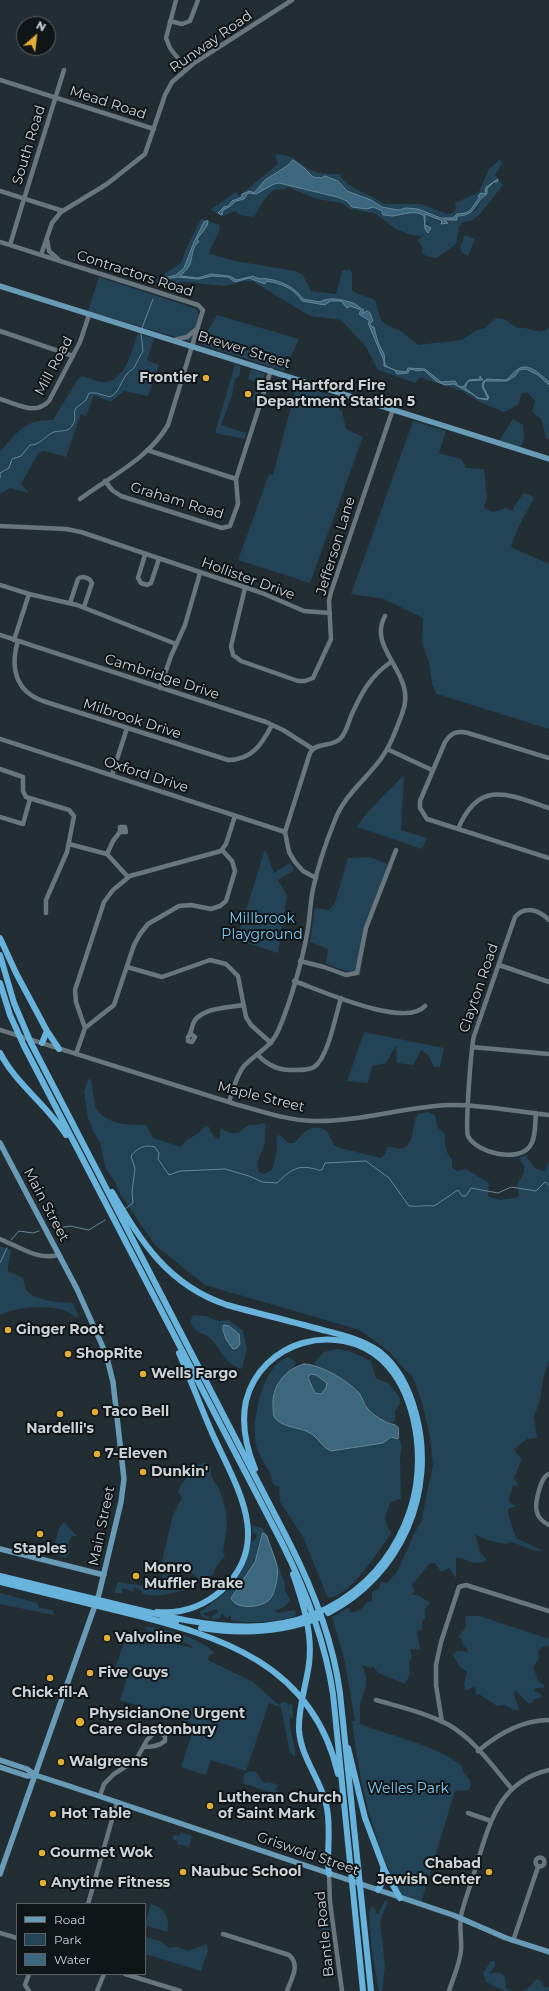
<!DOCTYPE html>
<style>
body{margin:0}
#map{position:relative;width:549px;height:1991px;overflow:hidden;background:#232e34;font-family:Montserrat,sans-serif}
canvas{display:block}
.legend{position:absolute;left:16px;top:1903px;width:130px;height:72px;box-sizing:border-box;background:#101518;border:1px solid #5b6164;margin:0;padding:5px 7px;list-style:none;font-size:12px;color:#ccd3d7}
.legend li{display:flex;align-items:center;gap:8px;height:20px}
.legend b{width:20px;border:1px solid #5b6164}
.north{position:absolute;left:16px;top:16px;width:40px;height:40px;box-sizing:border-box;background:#101518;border:1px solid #5b6164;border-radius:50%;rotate:28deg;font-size:11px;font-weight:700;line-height:16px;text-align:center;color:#ccd3d7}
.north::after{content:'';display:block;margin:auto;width:14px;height:18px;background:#e3ae34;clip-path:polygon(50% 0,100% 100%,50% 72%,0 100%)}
</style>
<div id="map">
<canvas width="549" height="1991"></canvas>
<ul class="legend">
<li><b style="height:5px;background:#699bb6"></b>Road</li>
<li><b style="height:11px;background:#224456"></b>Park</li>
<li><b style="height:11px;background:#3c677e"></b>Water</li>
</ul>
<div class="north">N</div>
</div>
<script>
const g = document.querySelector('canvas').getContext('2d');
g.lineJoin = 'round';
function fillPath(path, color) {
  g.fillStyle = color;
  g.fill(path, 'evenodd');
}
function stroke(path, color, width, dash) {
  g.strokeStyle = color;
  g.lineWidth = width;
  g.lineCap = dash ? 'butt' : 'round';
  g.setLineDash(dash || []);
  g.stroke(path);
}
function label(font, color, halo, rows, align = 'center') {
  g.font = font + ' Montserrat,sans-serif';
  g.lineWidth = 4;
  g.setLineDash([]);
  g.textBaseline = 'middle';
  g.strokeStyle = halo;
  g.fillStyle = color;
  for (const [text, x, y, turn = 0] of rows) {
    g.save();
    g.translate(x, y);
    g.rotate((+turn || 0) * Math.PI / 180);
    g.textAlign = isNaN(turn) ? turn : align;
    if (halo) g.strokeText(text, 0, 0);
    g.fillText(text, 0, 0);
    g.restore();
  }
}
fillPath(new Path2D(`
 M277 154C296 156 297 163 311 170 319 174 330 174 339 174 350 191 369 192 383 204H421L447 214 453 213 456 209 455 203 479 192 489 169 500 159 502 164 495 175 503 185 479 215 471 221 463 222 459 228 456 244 437 258 426 256 422 253V247L418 240 422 236 411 235 396 229 376 214 350 209 342 203 317 199 287 187 283 190 276 189C264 196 261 206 254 217L240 215 236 211C231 211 228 215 224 216 219 217 215 211 210 210L236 192 239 196 278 164 275 157ZM290 161 304 168 313 177 338 183 347 191 376 202 382 207 398 210 401 208 434 214 446 219 453 218 457 214C469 214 475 207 481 197L479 196 485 194 486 187 498 180 487 189 486 195 483 196 477 209 462 216H457L456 219 449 222 443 220 445 222 444 224 425 214 427 226 425 229 424 216 420 213H400L390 216 383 215 382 211 373 207 367 209 352 207 348 201 337 197 279 183 274 184 256 194 248 193 223 210 230 203 250 191 254 193 272 175 287 166Z
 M201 219 220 225 219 232 210 250V254L235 261 295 271 303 275 311 291 336 294 342 271 350 269 352 274V290L358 294 375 300 381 320 387 325 401 331 418 345 462 340 477 330 485 328 496 318 504 319 517 328H525L541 332 549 328V439L546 438C546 436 542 420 540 418 538 416 535 415 532 412L535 401 527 392 522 393 518 405 504 412C486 405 478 402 462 391L422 378H419L415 383 378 370 366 347 341 320 310 316 252 281 240 282 225 286 186 282 179 283 173 287H162L155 280 181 263 186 249Z
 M465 235 475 239 468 256 462 253 460 247Z
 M99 277 197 309 199 316 192 340 189 341 88 311Z
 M217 315 299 339 284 371 200 344Z
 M137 334 154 338 147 360 159 365 148 396 124 391 111 402 94 395 86 416 81 414 66 457 44 451 39 452 21 484 29 493 10 488 0 494V452C17 432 25 419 53 420L78 379 82 376C89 378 100 383 107 382 126 378 133 349 137 334Z
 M235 364 241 366 239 377 235 378 232 396 221 425 246 433 245 439 215 433Z
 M251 369 265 374 256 402 252 400 258 383 248 379Z
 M297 384 342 399 339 410 342 411 346 429 363 437 310 583 238 560 269 474 273 475Z
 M513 419 523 425 524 440 520 448 499 441Z
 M413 421 446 431 439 453 461 459 466 468 484 469 487 498 484 508 493 512 506 508 513 511 514 506 524 493 534 497C526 514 516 529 511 547L549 564V729L437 694 432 684 429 662 422 643 423 618 384 599 351 594Z
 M404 775 401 830 427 838 422 849 357 827C366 811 391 789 404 775Z
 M265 849 274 873 290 863 294 870 278 880 287 896 278 953 237 940Z
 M369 857 393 866 367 929 360 976 326 964 328 949 310 942 315 908 329 910 335 903 348 858Z
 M364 1032 444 1048 440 1067H434L428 1055 421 1050 413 1065 397 1063 396 1045 386 1063 372 1066 368 1083 347 1081Z
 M88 1079 91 1080C93 1088 93 1097 95 1105 100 1123 128 1126 144 1125L147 1126 153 1138 181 1147 187 1140 200 1132 205 1126 209 1127 211 1133 217 1139 220 1138V1130L222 1129 230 1133H238L249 1125H256L264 1123 266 1125C265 1131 265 1135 265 1141 264 1153 255 1156 259 1172L264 1174 272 1170C273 1168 278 1147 277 1145 277 1140 275 1140 278 1135L281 1136 289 1143H294C304 1133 311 1121 327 1131L334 1145 340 1148 381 1158 385 1154 387 1147C392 1146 398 1150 403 1148 417 1142 410 1124 418 1114L428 1112 435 1115 437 1127 445 1134C445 1144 445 1152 452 1160V1167L457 1171 466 1169 489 1183 488 1196C495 1201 512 1200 519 1196L517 1184 524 1173V1166L519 1158 525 1155 535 1168 544 1171 547 1168 549 1160V1360L543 1379 540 1400 534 1417 537 1438 527 1439 514 1449 517 1454 522 1459 514 1478 519 1486H513L509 1498 510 1503 517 1506 510 1508 508 1510 509 1517 516 1538 543 1551 532 1550 512 1542 505 1544 487 1540 475 1534 480 1552 486 1559 485 1561C471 1567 467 1557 456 1558V1578L449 1568 441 1572 435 1563H430L412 1585 415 1590 412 1595H418L430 1603 425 1609V1618L422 1622V1630L417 1631 420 1650 410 1649 412 1658 409 1662 410 1674 405 1684 378 1673 373 1666 370 1668 362 1665 366 1676V1685L360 1705V1724C393 1737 434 1744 462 1766V1770L471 1782 469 1790 455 1791 421 1903 401 1896C373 1841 359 1781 352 1721H355L344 1658 332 1617 348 1608 350 1609V1612C359 1613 363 1608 367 1602L372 1601V1592L379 1589 381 1582 387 1583 397 1572 416 1530 421 1522 433 1465 430 1437 422 1402 413 1378 388 1351 360 1330 205 1285 155 1245 120 1194 115 1182 105 1167 100 1142 94 1133 88 1118 84 1092Z
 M0 1246 11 1250C11 1258 7 1264 8 1271L23 1278C25 1284 24 1288 29 1293 37 1300 62 1304 72 1302L79 1317H77C73 1316 70 1313 66 1311 47 1304 17 1307 0 1315Z
 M193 1315 206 1316 218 1321 229 1320 243 1331 247 1349 242 1369C226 1365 221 1350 211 1339 203 1330 199 1338 190 1322ZM227 1325 239 1334 240 1344 226 1339 223 1327Z
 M337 1349 349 1351 371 1361 376 1378 388 1383 400 1398V1403L395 1411V1421L390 1423 383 1421 367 1408 358 1392 345 1381 315 1365 314 1363 324 1352Z
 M288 1357 296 1362C293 1370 286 1372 281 1378 273 1388 269 1406 275 1418L310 1433 324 1447C342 1448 378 1448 391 1437L400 1440 402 1448 400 1457 401 1499 391 1502C385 1514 383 1521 391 1533L390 1535C377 1553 351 1595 329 1598L327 1596 303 1537 280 1502 279 1487 273 1484C271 1469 259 1459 256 1445 251 1421 262 1365 288 1357Z
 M314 1374 327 1383 326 1388 319 1395 315 1393 308 1380 309 1375Z
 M204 1462 211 1467V1476L220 1491 226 1511 227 1527 223 1551 225 1555 214 1570V1573L202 1583 191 1572 189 1574 172 1570 170 1567 164 1566 162 1561 173 1515 182 1498 178 1492 181 1484 187 1478 186 1471Z
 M64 1522 77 1536H72L69 1542V1554L66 1558 52 1554 59 1528Z
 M252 1525 262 1528 267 1534 285 1584V1590L290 1600 284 1607 274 1611 278 1613 295 1610 296 1615C286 1622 243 1624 231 1620V1615L227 1618 222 1613 220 1618 213 1620 211 1617 218 1612 217 1609 204 1613V1615L210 1617 207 1619 201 1616 200 1612 230 1589 243 1569 252 1541 255 1540 257 1535 256 1533 253 1535ZM266 1534C278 1561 288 1609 243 1606L231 1597 255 1562 258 1546Z
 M164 1573 195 1583V1585C182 1592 159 1598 143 1594L140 1589 133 1587 134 1592 122 1588V1593H114L118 1582 158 1588Z
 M0 1593 37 1603 39 1608 52 1610 54 1615 0 1604Z
 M467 1616H479L549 1639V1646L542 1647 538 1651 539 1659 533 1667 539 1682 545 1686 543 1688H536L534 1691 541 1694V1697L535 1699 532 1703H528L515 1690 514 1695 519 1710C514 1711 510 1708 505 1705L497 1706 479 1694H476L475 1687 465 1690 464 1684 467 1672 459 1666 453 1654 457 1651 468 1652V1650L463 1645 462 1639 458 1637 466 1627 465 1617Z
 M146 1627C165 1628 204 1639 214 1653L209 1656 208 1660 253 1682 280 1706 282 1702 287 1703 290 1713 288 1705 292 1704 293 1718H290C289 1732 296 1743 295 1757L290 1753 281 1707 269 1703 246 1771 211 1760 206 1775 181 1767 195 1724 120 1700 127 1678 113 1673 128 1632 157 1642 163 1641 193 1648 190 1645 149 1631 145 1629Z
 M250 1771 256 1772 263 1783 269 1782 278 1785 276 1790 286 1796V1798L243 1783 244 1774Z
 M181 1832 192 1836 189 1847 177 1844 178 1841 172 1839 174 1835 179 1836Z
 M321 1899H323L325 1901 331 1939 330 1941 325 1939C322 1928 317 1910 321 1899Z
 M385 1900 388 1902 380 1921 385 1966 382 1991H379L372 1952 369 1913 371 1907 375 1908 376 1914H378Z
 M151 1904C164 1908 171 1918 167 1932L145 1925Z
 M145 1937 160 1941 169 1948 177 1947 188 1951 207 1944 208 1951 201 1971 145 1954Z
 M491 1961 495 1962V1966L489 1974 499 1972 505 1977 506 1989 514 1991H505L486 1982 483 1973Z
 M537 1979 541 1981 545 1988 549 1987V1991H522L527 1989Z`), '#224456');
const water = new Path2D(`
 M293 160 304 168 313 177 321 178 325 176 338 181 347 191 371 200 382 207 398 210 406 208 418 209 441 218H453L457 214C472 214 472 206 480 197L478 196 481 193 485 194 486 187 498 179 497 182H494L487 189V194C475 201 477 216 457 216V220H444L448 223 441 224 442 221 425 214V225L431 228 428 233 425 229 424 216C417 209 401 215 393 216 389 216 387 215 383 215L382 211 373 207 367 209 352 207 347 201 337 197 279 183 274 184 256 194 248 193 244 199 236 201 229 207 223 210 222 215 218 213 224 207 228 206 232 201 242 197V194L250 191 254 193 265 180 287 166Z
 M208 221 207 226 197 239 199 242C191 246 193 259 189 266 187 270 183 273 180 276L198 278 211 274 229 276 237 280 253 276C259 280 262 278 268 279 282 281 296 288 303 299L320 302C330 296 343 300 353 303 357 304 360 309 364 310L361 314 367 311 370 313 373 321 370 323 372 327H374C377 340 378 343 384 354 385 358 384 361 385 364 387 369 403 373 407 371L408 368 425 369 441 382 455 381 458 386 463 387 469 380 480 379V376L483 380 468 381 465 388 478 398 488 399 482 386 483 382 487 379 506 380C511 376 514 372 518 369 529 362 541 375 549 382V385L538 375 526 369 519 370 515 376 507 381H485L483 386 489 398 487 400 477 398 474 395 454 384 445 385 436 381 424 370 418 371 410 369 408 373 397 374 395 370 384 366V361L368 323 370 321 359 314 361 310 350 306 347 308 341 301H330L325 305 302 301C294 288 282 284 267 281L265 284 249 278 235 282 228 277 212 276 199 279 177 277 166 279 157 288 164 278 176 275 184 268 194 242 204 222Z
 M224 1325 229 1326 239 1334 240 1344 237 1348 233 1349 226 1339 223 1330Z
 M304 1364C319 1364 347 1380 358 1392 363 1397 363 1405 369 1410 373 1414 378 1418 384 1421 393 1427 401 1420 398 1439L391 1437 383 1443 331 1451C322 1447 318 1438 310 1433 300 1427 284 1428 276 1419 273 1416 273 1412 273 1407 271 1387 285 1369 304 1364ZM311 1374 316 1375 327 1383 326 1388 321 1394 315 1393 308 1378Z
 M263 1533 267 1536C270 1549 280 1565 277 1578 276 1585 274 1595 269 1600 261 1608 235 1610 231 1598L255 1562Z`);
fillPath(water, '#3c677e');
stroke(water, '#678799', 1);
stroke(new Path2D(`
 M142 328 153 299
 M0 473 9 468 12 459 21 456 30 445C39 446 46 435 54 432 61 430 69 433 73 424 76 420 74 414 75 409L86 400 89 393H96L110 397C120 392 120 382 127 374 129 371 132 370 134 368 137 362 140 356 143 351L141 333
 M0 474V478
 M125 1209 133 1203 132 1192 135 1169 131 1156C137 1148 145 1144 155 1147L159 1153 158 1159 169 1175 180 1171 225 1169 249 1176 262 1182 277 1183C288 1173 295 1165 310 1168 315 1168 318 1171 322 1170L325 1163 366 1161 389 1178 409 1206C418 1207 425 1205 434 1206L458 1190 462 1196H466L471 1188 498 1193 511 1187 536 1191 545 1182 549 1185
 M53 1229 70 1226 89 1230 105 1220
 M11 1240 19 1231 33 1233 39 1231
 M0 1263 7 1248`), '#678799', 1);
stroke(new Path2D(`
 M176 0 166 38 170 48 186 69
 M170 21 182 24 190 21 198 0
 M0 80 154 129
 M0 191 63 211
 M24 199 64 70
 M47 239 49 251 58 259
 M0 242 198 305 203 310 168 425C148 459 111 476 80 499
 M10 245 23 202
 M41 255 52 223 61 212 107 184 145 154 165 95 172 82 194 63 292 0
 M0 331 73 356
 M174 340 187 337 198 328
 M0 399C17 404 35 416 49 401L80 342 89 315
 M147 450 236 479
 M105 481 112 490 121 496 222 528 230 526 238 504 236 479 271 370
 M0 526 66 529 81 532 262 593 304 611 330 613
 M145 555 138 578 141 583 147 585 151 583 159 559
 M0 585 29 594 77 605 176 644
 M245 588 231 646 233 655 241 661 298 681H305L313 678 331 639 329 601 331 592 393 409
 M70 603 78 579C82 575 90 578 92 583L84 607
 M0 635 266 722 283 730 313 749
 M14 640 29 594
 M18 641C10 667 15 691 43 701L228 760C252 760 262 744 272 725
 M160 688 171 656 185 625 200 573
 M0 739 285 832
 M387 749 432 770
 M549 758 468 733C457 730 451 733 445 742L420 801V808L427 819 549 858
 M0 769 23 777V791L26 797 69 810 74 816 67 852 46 900V913
 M112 775 127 728
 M0 817 23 824 30 799
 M458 829C479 779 508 794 549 808
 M69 844 107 854 128 877
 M107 854 113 841 120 832H126L125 827H120V832
 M316 878 303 871 295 862 289 852 285 832 310 753C316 742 332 747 340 739 346 733 348 724 351 716 361 694 370 676 391 662
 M300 961 324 967 346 975 357 973 366 928 396 850
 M499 965 549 982
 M127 967 162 977 210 960 226 964 238 976 246 1017 251 1025 271 1043
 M294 981C320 990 405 1029 425 1006
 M85 1028 114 1005 134 945 140 934 148 924 179 906 191 905 211 909 220 906 226 901 235 871 232 861 222 850
 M0 1030 235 1104C260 1111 286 1120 313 1121 359 1122 403 1107 449 1105 479 1104 518 1112 549 1115
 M191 1034 195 1037 192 1042 188 1041V1037C192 1033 191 1026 195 1020 206 1007 228 1008 243 1005
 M472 1047 549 1054
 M76 1054 85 1028 76 1002 75 990 104 902 113 890 130 876 221 851 226 844 235 816
 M258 1055C266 1064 278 1070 290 1070 298 1070 307 1071 314 1067 328 1058 336 1014 341 998
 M229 1102C233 1090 236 1076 244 1066 256 1053 272 1047 279 1029 290 1003 302 962 307 934 310 919 310 904 313 889 318 866 326 842 335 820 344 796 365 780 380 760 390 747 396 730 402 714 419 674 366 650 385 616
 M536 1113C535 1123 536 1138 530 1146 519 1163 476 1153 468 1136 465 1129 471 1048 474 1036L515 917C525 905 539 910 549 920
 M0 1239C18 1246 38 1261 58 1255
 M549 1474C541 1476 534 1504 537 1512 538 1518 543 1522 549 1525
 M376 1700C400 1707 427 1713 449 1725 475 1740 493 1767 512 1789
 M442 1722 436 1685V1665L441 1642 459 1587 466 1585 549 1611
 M478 1751C498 1734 523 1720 549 1720
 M100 1796 104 1784 114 1774 136 1760 147 1740 154 1733 159 1732 165 1736V1741C159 1746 152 1747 145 1747
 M468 1813 491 1821
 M535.5 1862a4.5 4.5 0 1 1 9 0a4.5 4.5 0 1 1-9 0Z
 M329 1874 330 1902 342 1991
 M88 1904 117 1802
 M0 1933 17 1938
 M223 1934 289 1955C301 1965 291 1979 287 1991
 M513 1941 538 1867
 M125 1974 180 1991
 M29 1991 25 1985 29 1974
 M97 1991 104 1974
 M449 1991C453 1978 460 1964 461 1950 462 1939 459 1928 461 1916 464 1901 471 1885 475 1870 489 1826 497 1782 549 1770`), '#6a767e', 4.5);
stroke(new Path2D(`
 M0 286 549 459
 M0 1143 77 1289 106 1354 113 1382 124 1479 121 1502 99 1594 0 1874
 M0 1549 104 1575
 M0 1760 27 1769 35 1775
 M0 1767 27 1776 35 1775 69 1786 453 1915 506 1938 549 1952`), '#699bb6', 5.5);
stroke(new Path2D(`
 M0 938 16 973 47 1031 59 1049
 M0 955 14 1003 31 1043 289 1542C313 1589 333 1640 340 1693L371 1991
 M0 983 10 1015 24 1046 282 1543C306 1591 325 1641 333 1694L363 1991
 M42 1043 47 1031
 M0 1053C16 1084 47 1105 66 1135
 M112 1192C142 1243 168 1285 227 1305 256 1313 286 1320 315 1328 337 1334 361 1338 380 1352 399 1367 410 1391 416 1414 437 1492 401 1576 328 1613
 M293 1574C303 1603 313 1633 309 1664 306 1686 298 1708 299 1730 301 1758 320 1778 326 1804 332 1826 326 1851 329 1874
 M0 1576C41 1586 82 1596 123 1606 208 1627 294 1648 366 1581 392 1556 410 1522 416 1486 422 1445 414 1390 382 1360 337 1320 261 1341 246 1401 241 1424 246 1447 255 1469
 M0 1582C41 1592 82 1602 123 1612 221 1636 313 1664 338 1774
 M157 1612C181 1614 204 1606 222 1590 274 1542 236 1486 213 1435 201 1408 191 1380 179 1353
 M160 1621 176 1623
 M201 1628C240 1634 281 1633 318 1618
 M348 1748 365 1818 385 1871 400 1898
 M378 1890 383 1881V1870`), '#68b3dc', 6);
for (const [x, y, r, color] of [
 [206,378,4,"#e3ae34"],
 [248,394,4,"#e3ae34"],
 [8,1330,4,"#e3ae34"],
 [68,1354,4,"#e3ae34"],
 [143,1374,4,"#e3ae34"],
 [95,1412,4,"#e3ae34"],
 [60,1414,4,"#e3ae34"],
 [97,1454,4,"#e3ae34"],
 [143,1472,4,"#e3ae34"],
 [40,1534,4,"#e3ae34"],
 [136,1576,4,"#e3ae34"],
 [107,1638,4,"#e3ae34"],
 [90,1673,4,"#e3ae34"],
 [50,1678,4,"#e3ae34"],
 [80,1722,5,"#e3ae34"],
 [61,1762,4,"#e3ae34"],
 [210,1806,4,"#e3ae34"],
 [53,1814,4,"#e3ae34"],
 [42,1853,4,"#e3ae34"],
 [183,1872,4,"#e3ae34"],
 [489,1872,4,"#e3ae34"],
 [43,1883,4,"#e3ae34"]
]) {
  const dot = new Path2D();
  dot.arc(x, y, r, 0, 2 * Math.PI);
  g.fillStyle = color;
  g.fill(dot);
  stroke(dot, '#101518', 1.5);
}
label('14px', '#ccd3d7', '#101518', [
 ["Runway Road",211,42,-35],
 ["Mead Road",108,103,18],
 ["South Road",29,145,-73],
 ["Contractors Road",135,274,18],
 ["Brewer Street",244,350,17],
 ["Mill Road",54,366,-62],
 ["Graham Road",177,501,17],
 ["Jefferson Lane",336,546,-73],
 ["Hollister Drive",248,579,20],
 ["Cambridge Drive",162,677,18],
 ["Milbrook Drive",132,719,18],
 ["Oxford Drive",146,775,18],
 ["Clayton Road",479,988,-71],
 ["Maple Street",261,1097,14],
 ["Main Street",46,1205,62],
 ["Main Street",102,1526,-78],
 ["Griswold Street",308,1854,19],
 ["Bantle Road",325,1934,-96]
]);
label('bold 14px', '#ccd3d7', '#101518', [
 ["Frontier",198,378,"right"],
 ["East Hartford Fire",256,386],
 ["Department Station 5",256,402],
 ["Ginger Root",16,1330],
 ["ShopRite",76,1354],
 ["Wells Fargo",151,1374],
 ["Taco Bell",103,1412],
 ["Nardelli's",60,1429,"center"],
 ["7-Eleven",105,1454],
 ["Dunkin'",151,1472],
 ["Staples",40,1549,"center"],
 ["Monro",144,1568],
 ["Muffler Brake",144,1584],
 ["Valvoline",115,1638],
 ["Five Guys",98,1673],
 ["Chick-fil-A",50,1693,"center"],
 ["PhysicianOne Urgent",89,1714],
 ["Care Glastonbury",89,1730],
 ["Walgreens",69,1762],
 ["Lutheran Church",218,1798],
 ["of Saint Mark",218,1814],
 ["Hot Table",61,1814],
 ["Gourmet Wok",50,1853],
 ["Chabad",481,1864,"right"],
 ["Jewish Center",481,1880,"right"],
 ["Naubuc School",191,1872],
 ["Anytime Fitness",51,1883]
], 'left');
label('14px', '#82c9f1', '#101518', [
 ["Millbrook",262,919],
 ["Playground",262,935],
 ["Welles Park",408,1789]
]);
</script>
